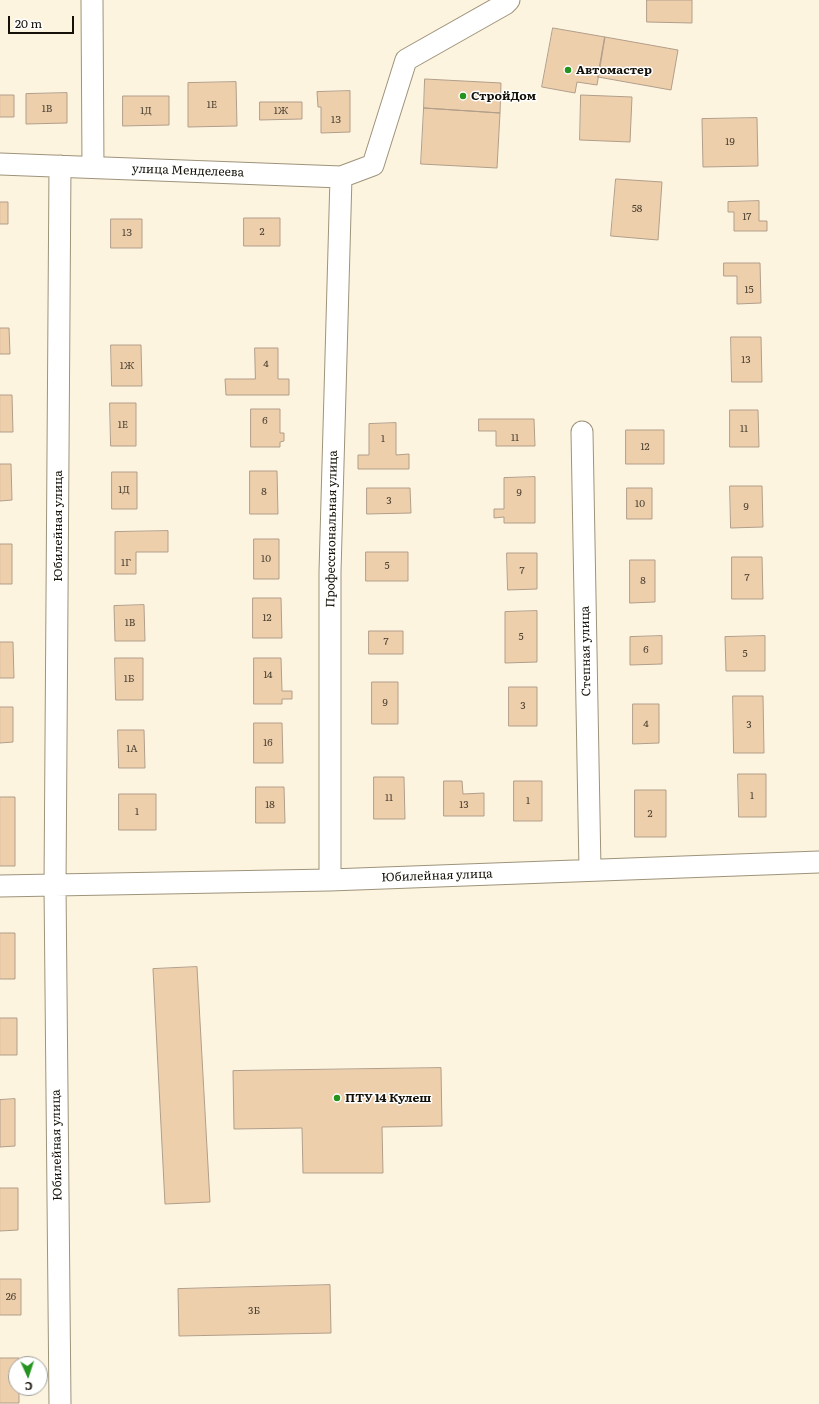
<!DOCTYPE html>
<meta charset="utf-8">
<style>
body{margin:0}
#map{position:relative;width:819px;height:1404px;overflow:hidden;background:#fdf4df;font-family:Literata,serif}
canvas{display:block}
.north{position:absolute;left:8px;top:1356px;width:40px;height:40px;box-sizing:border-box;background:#fff;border:1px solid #a1a09c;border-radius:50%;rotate:177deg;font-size:11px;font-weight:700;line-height:16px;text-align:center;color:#151108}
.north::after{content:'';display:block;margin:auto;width:14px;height:18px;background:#24941f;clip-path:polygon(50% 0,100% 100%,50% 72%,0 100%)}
.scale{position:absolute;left:8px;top:16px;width:66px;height:18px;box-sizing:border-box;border:2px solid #151108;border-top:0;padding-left:5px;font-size:12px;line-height:14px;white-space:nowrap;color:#151108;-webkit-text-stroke:3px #fff;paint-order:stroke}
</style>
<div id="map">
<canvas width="819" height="1404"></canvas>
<div class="north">С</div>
<div class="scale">20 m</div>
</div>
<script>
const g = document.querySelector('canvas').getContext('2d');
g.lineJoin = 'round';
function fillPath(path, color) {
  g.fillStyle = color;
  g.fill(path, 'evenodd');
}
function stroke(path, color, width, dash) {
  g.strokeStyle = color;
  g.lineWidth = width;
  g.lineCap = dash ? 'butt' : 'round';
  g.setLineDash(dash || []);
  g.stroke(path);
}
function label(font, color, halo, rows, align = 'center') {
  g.font = font + ' Literata,serif';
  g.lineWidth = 3;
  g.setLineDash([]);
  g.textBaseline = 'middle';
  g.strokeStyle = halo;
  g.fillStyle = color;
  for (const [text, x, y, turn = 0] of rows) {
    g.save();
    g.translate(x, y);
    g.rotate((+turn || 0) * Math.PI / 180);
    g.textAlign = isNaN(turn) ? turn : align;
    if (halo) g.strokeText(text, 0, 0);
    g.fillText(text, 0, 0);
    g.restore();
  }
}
const building = new Path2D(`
 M647 0H692V23L647 22Z
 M553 28 605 37 597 85 577 82 575 93 542 87Z
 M605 37 678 50 671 90 598 77Z
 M425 79 501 83 500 113 424 108Z
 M236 82 237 126 188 127V83Z
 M350 91V132L321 133V107H318L317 92Z
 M67 93V123L26 124V94Z
 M0 95H14V117H0Z
 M581 95 632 97 630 142 580 140Z
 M123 96H169V125L123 126Z
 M260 102H302V119L260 120Z
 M424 108 500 113 497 168 421 164Z
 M757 118 758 166 703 167 702 119Z
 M616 179 662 182 658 240 611 236Z
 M759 201V221H767V231H734V212H728V202Z
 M0 202H8V224H0Z
 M244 218H280V246H244Z
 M111 219H142V248H111Z
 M724 263H760L761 303 737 304V276H724Z
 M0 328H9L10 354H0Z
 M731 337H761L762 382H732Z
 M111 345H141L142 386H112Z
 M255 348H278V379H289V395H226L225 379H255Z
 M0 395H12L13 432H0Z
 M110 403H136V446H111Z
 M251 409H280V433H284V441L280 442V447H251Z
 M730 410H758L759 447H730Z
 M479 419H534L535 446H496V431H479Z
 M396 423V455L409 454V469H358V455H369V424Z
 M626 430H664V464H626Z
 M0 464H11L12 500 0 501Z
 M250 471H277L278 514H250Z
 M112 472H137V509H112Z
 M535 477V523H504V517L494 518V509H504V478Z
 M730 486H762L763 527 731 528Z
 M367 488H410L411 513 367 514Z
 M627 488H652V519H627Z
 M168 531V552H136V574H115V532Z
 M254 539H279V579H254Z
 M0 544H12V584H0Z
 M366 552H408V581H366Z
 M507 553H537V589L508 590Z
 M732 557H762L763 599H732Z
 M630 560H655V602L630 603Z
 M253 598H281L282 638H253Z
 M144 605 145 641H115L114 606Z
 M537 611V662L505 663V612Z
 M369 631H403V654H369Z
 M662 636V664L630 665V637Z
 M765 636V671H726L725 637Z
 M0 642H13L14 678H0Z
 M115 658H143V700H116Z
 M254 658H281L282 691H292V699H282V704H254Z
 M372 682H398V724H372Z
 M509 687H537V726H509Z
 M733 696H763L764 753H734Z
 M633 704H659V743L633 744Z
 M0 707H13V742L0 743Z
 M254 723H282L283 763H254Z
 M118 730H144L145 768H119Z
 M738 774H766V817H739Z
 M374 777H404L405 819H374Z
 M444 781H462L463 794 484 793V816H444Z
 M514 781H542V821H514Z
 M256 787H284L285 823H256Z
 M635 790H666V837H635Z
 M119 794H156V830H119Z
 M0 797H15V866H0Z
 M0 933H15V979H0Z
 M197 967 210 1202 165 1204 153 969Z
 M0 1018H17V1055H0Z
 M441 1068 442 1126 382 1127 383 1173H303L302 1128 234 1129 233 1071Z
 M15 1099V1146L0 1147V1100Z
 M0 1188H18V1230L0 1231Z
 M0 1279H21V1315H0Z
 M330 1285 331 1333 179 1336 178 1289Z
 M0 1358H19V1364H16V1388H19V1403H0Z`);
fillPath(building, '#eecfac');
stroke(building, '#b19e8a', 1);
const minor = new Path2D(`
 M92 0 93 167
 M0 164 341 177 373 165 406 60 505 4 509 0
 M582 432 590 870
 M330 880V572L341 177
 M0 886 330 880 819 862
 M60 1404 55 885 60 166`);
stroke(minor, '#9e937b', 23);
stroke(minor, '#fff', 21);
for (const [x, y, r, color] of [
 [568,70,4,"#24941f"],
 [463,96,4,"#24941f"],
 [337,1098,4,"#24941f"]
]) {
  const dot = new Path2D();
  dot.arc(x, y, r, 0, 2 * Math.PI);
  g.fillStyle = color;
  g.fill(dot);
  stroke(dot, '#fff', 1.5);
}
label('10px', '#4b4031', null, [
 ["1Е",212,105],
 ["1В",47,109],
 ["1Д",146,111],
 ["1Ж",281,111],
 ["1З",336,120],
 ["19",730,142],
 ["58",637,209],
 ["17",747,217],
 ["2",262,232],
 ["1З",127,233],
 ["15",749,290],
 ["13",746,360],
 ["4",266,364],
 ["1Ж",127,366],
 ["6",265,421],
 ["1Е",123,425],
 ["11",744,429],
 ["11",515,438],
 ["1",383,439],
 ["12",645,447],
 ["1Д",124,490],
 ["8",264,492],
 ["9",519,493],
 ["3",389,501],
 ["10",640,504],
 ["9",746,507],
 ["10",266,559],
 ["1Г",126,563],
 ["5",387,566],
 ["7",522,571],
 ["7",747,578],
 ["8",643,581],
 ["12",267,618],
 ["1В",130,623],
 ["5",521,637],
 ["7",386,642],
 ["6",646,650],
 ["5",745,654],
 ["14",268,675],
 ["1Б",129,679],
 ["9",385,703],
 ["3",523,706],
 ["4",646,724],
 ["3",749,725],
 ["16",268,743],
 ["1А",132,749],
 ["1",752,796],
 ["11",389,798],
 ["1",528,801],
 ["18",270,805],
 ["13",464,805],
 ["1",137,812],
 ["2",650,814],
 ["26",11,1297],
 ["3Б",254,1311]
]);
label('bold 12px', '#151108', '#fff', [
 ["Автомастер",576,70],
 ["СтройДом",471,96],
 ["ПТУ 14 Кулеш",345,1098]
], 'left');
label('12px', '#151108', '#fff', [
 ["улица Менделеева",188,171,2],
 ["Юбилейная улица",58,526,-90],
 ["Профессиональная улица",332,529,-89],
 ["Степная улица",586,651,-91],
 ["Юбилейная улица",437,876,-2],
 ["Юбилейная улица",57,1145,-91]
]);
</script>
